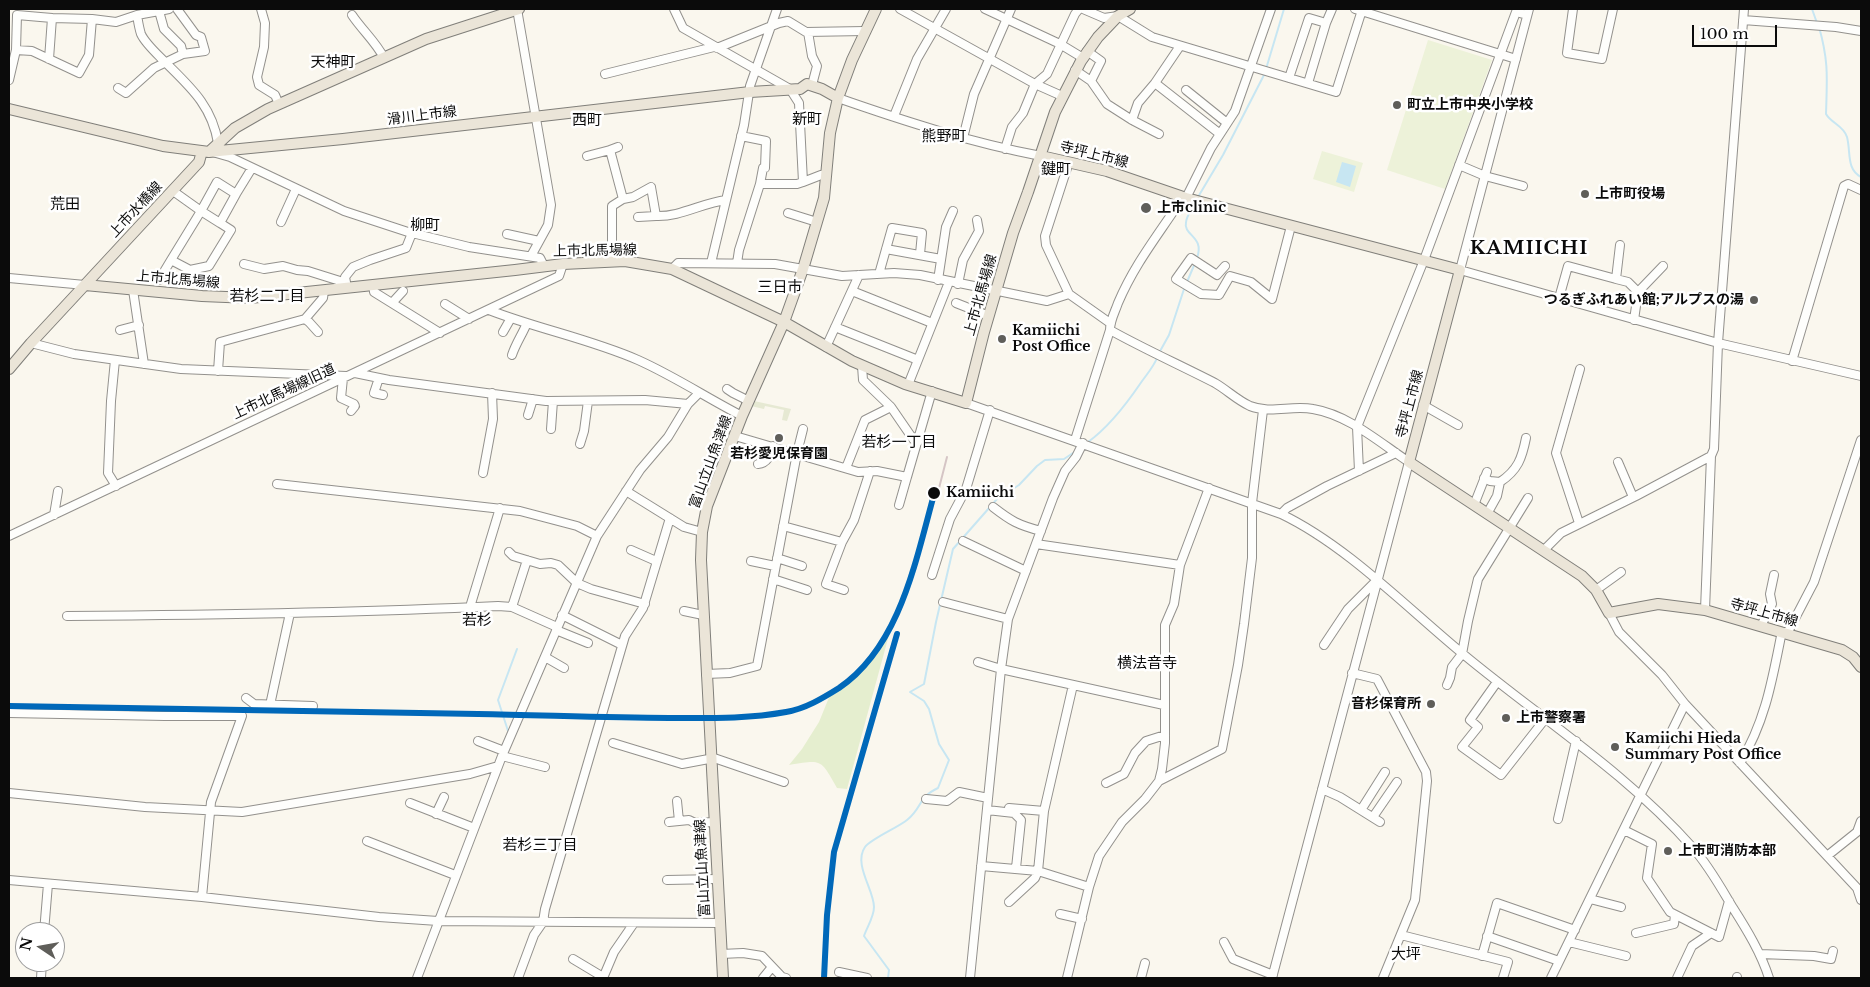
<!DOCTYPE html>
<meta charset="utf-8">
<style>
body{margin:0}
#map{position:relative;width:1870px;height:987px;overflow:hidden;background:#faf7ee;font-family:"Libre Baskerville",serif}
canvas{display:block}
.frame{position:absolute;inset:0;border:10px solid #0b0b0b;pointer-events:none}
.north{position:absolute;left:15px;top:922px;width:50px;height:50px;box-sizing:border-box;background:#fff;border:1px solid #9d9d9d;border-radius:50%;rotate:282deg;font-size:14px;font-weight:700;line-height:20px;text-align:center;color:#0b0b0b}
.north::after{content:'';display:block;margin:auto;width:18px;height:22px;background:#5f5e5a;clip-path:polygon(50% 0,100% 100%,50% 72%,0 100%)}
.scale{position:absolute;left:1692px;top:25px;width:85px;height:22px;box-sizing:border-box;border:2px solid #0b0b0b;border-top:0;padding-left:6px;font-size:15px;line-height:18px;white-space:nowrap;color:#0b0b0b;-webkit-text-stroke:4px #fff;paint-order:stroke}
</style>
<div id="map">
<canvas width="1870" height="987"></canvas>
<div class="frame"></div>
<div class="north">N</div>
<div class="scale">100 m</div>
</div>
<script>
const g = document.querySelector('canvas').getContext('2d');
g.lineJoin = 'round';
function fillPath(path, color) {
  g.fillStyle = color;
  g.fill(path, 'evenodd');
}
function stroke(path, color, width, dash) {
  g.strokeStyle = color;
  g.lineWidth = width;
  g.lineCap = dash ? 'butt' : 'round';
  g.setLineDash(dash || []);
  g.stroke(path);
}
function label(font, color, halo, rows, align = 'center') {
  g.font = font + ' "Libre Baskerville","Noto Sans JP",serif';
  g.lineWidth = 5;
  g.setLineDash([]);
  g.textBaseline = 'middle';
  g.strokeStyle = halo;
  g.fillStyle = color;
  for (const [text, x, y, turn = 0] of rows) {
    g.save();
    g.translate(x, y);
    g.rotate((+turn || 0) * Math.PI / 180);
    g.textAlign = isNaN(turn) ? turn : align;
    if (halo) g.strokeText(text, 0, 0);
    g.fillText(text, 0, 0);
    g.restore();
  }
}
fillPath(new Path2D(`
 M889 635 847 789 837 788C820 758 822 760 789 765L802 749 819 722 830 695 859 672Z`), '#e5eecf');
fillPath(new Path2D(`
 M754 401 791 409 787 421 782 420 784 410 765 406 764 409 751 406Z`), '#e6e9d3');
fillPath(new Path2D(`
 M1428 40 1492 60 1445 189 1387 170Z
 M1322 151 1363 163 1354 192 1313 179Z`), '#edf2d9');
fillPath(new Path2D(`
 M1342 162 1356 166 1350 187 1336 182Z`), '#c7e6f2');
stroke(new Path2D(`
 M1812 9 1817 23
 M1819 27C1829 62 1827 79 1826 114 1831 123 1844 126 1847 137 1851 152 1846 169 1861 177
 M1266 69 1284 9
 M1198 197 1223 155 1265 73
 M1195 203C1192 209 1187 215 1186 222 1183 236 1205 236 1197 258
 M1187 282 1195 263
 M1159 353 1169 335 1185 286
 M1088 442C1109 427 1125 406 1140 384 1146 375 1153 368 1157 358
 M509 734 498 700 517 649
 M888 978 889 970 864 936C867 927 874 917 874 907 874 890 853 864 865 847 871 839 897 828 907 820 923 807 917 798 938 788L949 760 939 744 929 709 924 701 910 692 924 684 936 622 953 549 997 499 1019 485 1037 466 1045 460 1064 459 1076 451`), '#c7e6f2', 2);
const minor = new Path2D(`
 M169 9 159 11 164 29 181 46 183 54
 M261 9 265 23 264 47 257 77 259 85 275 95 279 104
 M517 9 551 205 548 225 531 256
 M674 9 683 28 790 89 799 103 803 182 821 175 827 174
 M900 9 1035 84 1062 96
 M985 9 1060 44 1083 58
 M1083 9 1104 18 1118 16 1152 37 1336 92 1362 10
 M1355 9 1516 59
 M1529 9 1460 270 1718 343 1861 376
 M1573 9 1567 53 1602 59 1613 9
 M159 11 137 15C138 21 139 28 141 34 145 43 156 53 164 61 189 86 212 105 218 143L216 145
 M352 15C362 30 376 42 384 58
 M92 19 116 22 137 15
 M1743 20 1836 27 1861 31
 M1326 23 1332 9
 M808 32 812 56 817 66 812 85
 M1180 46 1155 83 1220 134
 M717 48 779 23 788 21 806 32 865 31
 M16 50 17 15 52 18
 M1075 70 1091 81 1101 61 1087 51
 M605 74 714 47
 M1289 78 1309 18 1326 23 1308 83
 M9 80 16 50 32 51 79 73 89 55 92 19 52 18 49 59
 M1091 81 1107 104 1132 120
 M1155 83 1138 103 1132 120 1159 134
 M118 88 126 93 154 68 183 54 205 51 201 37 196 35 177 9
 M1186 90 1227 123
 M838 98C904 121 972 143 1041 156
 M894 116 917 59 946 9
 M741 136 766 141 765 168H763L760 184H797L803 182
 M963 138 974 94 1011 9
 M1005 149 1012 127 1023 113 1035 84 1047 74 1075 14 1079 9
 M216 153 230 157 344 211 408 232 469 247 540 258 544 266
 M587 156 610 150
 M1069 162 1045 236 1046 245 1069 294 1110 323
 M1459 165 1485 176 1523 186
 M173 191 201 211 217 182 236 194 252 168
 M623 199 633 197 651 187 656 216C680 217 702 203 726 200
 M1178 207 1186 198 1211 148 1235 111 1271 9
 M788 213 817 222
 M638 217 656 216
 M281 222 296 189
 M220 223 231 230 209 266 190 270 171 260 201 211 220 223 236 194
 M507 234 539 241
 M886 249 941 259
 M612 261V206L623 199 610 150 618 147
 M711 263 744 125 750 86 777 9
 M737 263 739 250 760 184
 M244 264 264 269 283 266 297 270 308 271 340 281 341 289
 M1225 266 1217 275 1191 258 1176 279 1201 294 1219 295 1230 276 1251 282 1272 299 1291 226
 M672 269 678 263 775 264 842 276 894 273 920 275 1047 301 1069 294
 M879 274 892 228 922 233 920 254
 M9 278 85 285
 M1616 279 1628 282 1638 292 1634 320
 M159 280 171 260
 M938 280 946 227 953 211
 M958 284 963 260 979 231 977 220
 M373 285 374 292 440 333
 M347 288 345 277 353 267 370 260 406 248 412 233
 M133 290 144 364
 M852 291 932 323
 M1638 292 1663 266
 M1559 298 1568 266 1616 279 1620 245
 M392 303 403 291
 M956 303 989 316
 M445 304 469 319
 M489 310C538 329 590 339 638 360 674 376 707 398 742 416
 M305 319 309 322 318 332
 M835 327 918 360
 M120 330 139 325
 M1110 330C1144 349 1180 365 1215 383 1227 390 1237 400 1250 406 1270 414 1292 405 1313 409 1349 415 1380 443 1409 462L1272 978
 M503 332 511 318
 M31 343 74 354 181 369 346 376
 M826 347 859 275
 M512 355C516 343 522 335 527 323
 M115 360 111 401 108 473 116 486
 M1792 361 1844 186 1848 184 1861 190
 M862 366 863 380 891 407
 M218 371 220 342 305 319 323 298 324 291
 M355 373 389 380 546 401 645 400 688 404
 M343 378 341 398 354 404 355 406 351 411
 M379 378 374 393 383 395
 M908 385 949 282
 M727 389 733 393 749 401
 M966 403 1281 514C1346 545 1406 607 1463 654 1540 718 1626 772 1693 848 1709 866 1721 888 1733 908 1747 930 1761 953 1769 978
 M1423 405 1458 425
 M528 415 533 399
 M551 429 553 401
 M735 436 858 472 877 471 907 477 932 391
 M1075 440 1110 330C1110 320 1115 312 1118 303 1133 268 1152 243 1173 212
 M580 444 584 431 588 401
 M1618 462 1633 497
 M758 464C768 463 770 455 773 446
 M846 468 865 420 891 407 913 439 918 442
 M1359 471 1357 427 1424 260 1516 12 1527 15
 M483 473 493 419 492 393
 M1484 478 1490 481 1500 482 1497 496 1487 514
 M1500 482C1518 470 1522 458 1526 438
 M277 484 520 511 577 526 597 536
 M626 491 684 527 702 532
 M899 505 907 477
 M1474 505 1487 472
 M993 507C1011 521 1018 525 1041 531
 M1281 514 1287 508 1327 486 1396 453
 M54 515 58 491
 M1579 523 1556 453 1580 369
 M783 526 842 542 826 584 844 590
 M9 536 559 276 563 264
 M963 541 1026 571
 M842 542 854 520 870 471
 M1036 544 1180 565
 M631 550 656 561
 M1544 550 1561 533 1636 496 1711 456
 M509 552 513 556 540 564 551 563 558 565 577 583 591 589 645 604
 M777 558 802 566
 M751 561 775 566
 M932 575 950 519 966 489 990 410
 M773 579 807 590
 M1596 590 1621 572
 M943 602 1008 619
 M470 607 500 508
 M512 607 527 560
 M1705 610 1711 456 1714 449 1718 343 1744 9
 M684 611 703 615
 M1609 613 1619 632 1662 675 1685 704 1857 888 1861 900
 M562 615 622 645
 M67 616C211 615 354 613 498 606L512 607 557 627
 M1761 626 1772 604 1770 594 1774 575
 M556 630 588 643
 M1324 645 1348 609 1375 582
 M545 657 564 668
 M978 662 1001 669 1164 705
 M1352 673 1377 679 1426 772 1427 781 1415 900 1383 978
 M706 674 730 673 757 666 797 453 803 429
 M1497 682 1470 720 1478 727 1462 747 1501 775 1545 719
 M1447 685 1450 678 1452 667 1462 654 1468 621 1478 579 1528 498
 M246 698 254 704 313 706
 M270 705 290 613
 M9 713 165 716H242L211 802 202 897
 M478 741 504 751
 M613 743 682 764 714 758 784 782
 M502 756 545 767
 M1740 763C1765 722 1772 681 1781 636L1789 630 1814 582 1861 440
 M1159 781 1222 749 1238 665 1244 624 1252 558V503L1263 410
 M1106 783 1124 774 1135 753 1146 741 1165 735
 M1322 789 1340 797 1380 822
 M9 793 145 807 242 812 470 774 498 766
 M926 799 947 801 959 792 988 798
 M677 801 679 821
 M410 803 474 828
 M1009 808 1044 811
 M987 810 1014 813 1021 820 1016 868
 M1361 810 1385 772
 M436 814 444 797
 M1373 817 1397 782
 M1558 819 1576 741
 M669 822 689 820 695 823 714 822
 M1624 830 1652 844 1647 878 1670 912 1719 937 1729 901
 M367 841 455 875
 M1827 856 1857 832 1861 821
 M981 866 1038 871 1089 887
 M9 880 202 897 379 917 438 921 719 923
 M667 880 717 879
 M1590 899 1621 907
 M1009 902 1035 878 1038 871 1044 811 1073 685
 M1060 914 1082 919
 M44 932 48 884
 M1636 933 1674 924 1675 915
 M1401 935 1508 962 1503 978
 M1487 936 1559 961
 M1224 942 1233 959 1273 975
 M1569 942 1626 956
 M721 954 743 953 762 956 782 977 786 978
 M1760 954 1814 956 1831 959 1833 951
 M1482 956 1497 903 1575 930
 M573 959 603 977
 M839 972 867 978
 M41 978 42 962
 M417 978 502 756 597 536 640 470 668 437 688 404 699 393
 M518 978 534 935 543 922 545 909 625 636 643 608 670 518
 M603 978 614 952 634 923
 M763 978 772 967
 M970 978 1001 669 1008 619 1053 498 1065 471 1076 457 1083 443
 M1067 978 1089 887 1099 856 1122 822 1145 799 1159 781 1162 769 1165 743V625L1174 604 1180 565 1209 488
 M1141 978 1145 963
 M1551 978 1685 704
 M1677 978 1692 946 1711 933
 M1737 978V977`);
const major = new Path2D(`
 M9 109 163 146 209 152 343 139 750 92 800 89 807 84 822 89 838 98
 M209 152 235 128 268 109 426 39 519 9
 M1041 156 1107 171 1186 198 1460 270 1409 462 1582 576 1596 590 1609 613 1658 604 1705 610 1842 650 1853 657 1861 667
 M85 285 202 296 250 298 515 270 563 264 625 261 672 269 784 322 852 361 905 384 966 403 984 332 1013 233 1028 192 1055 112 1081 61 1098 37 1118 16 1130 9
 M9 369 31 343 199 162 202 151
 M723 978 701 560 702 532 707 506 742 416 784 322 803 269 824 198 830 133 838 98 852 60 876 9`);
stroke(minor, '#93918d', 10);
stroke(major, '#807f7a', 12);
stroke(minor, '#fefefc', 8);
stroke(major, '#ebe5d8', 10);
stroke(new Path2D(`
 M938 492 947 457`), '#d5c5c5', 2);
stroke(new Path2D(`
 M9 706C165 709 321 710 478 714 542 715 605 718 669 718 708 718 748 719 786 712 805 709 823 698 839 688 901 646 916 558 935 491
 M824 978 827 915 834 852 897 634`), '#0068b9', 6);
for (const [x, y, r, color] of [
 [1397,105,5,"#5f5e5a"],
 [1585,194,5,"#5f5e5a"],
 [1146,208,6,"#5f5e5a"],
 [1754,300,5,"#5f5e5a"],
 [1002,339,5,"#5f5e5a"],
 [779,438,5,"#5f5e5a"],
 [934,493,7,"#0b0b0b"],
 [1431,704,5,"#5f5e5a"],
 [1506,718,5,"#5f5e5a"],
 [1615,747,5,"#5f5e5a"],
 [1668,851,5,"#5f5e5a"]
]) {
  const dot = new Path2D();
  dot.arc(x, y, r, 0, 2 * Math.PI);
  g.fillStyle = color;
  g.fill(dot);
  stroke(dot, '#fff', 2);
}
label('bold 14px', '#0b0b0b', '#fff', [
 ["町立上市中央小学校",1407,105],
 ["上市町役場",1595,194],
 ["上市clinic",1157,208],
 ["つるぎふれあい館;アルプスの湯",1744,300,"right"],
 ["Kamiichi",1012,331],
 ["Post Office",1012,347],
 ["若杉愛児保育園",779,454,"center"],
 ["音杉保育所",1421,704,"right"],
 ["上市警察署",1516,718],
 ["Kamiichi Hieda",1625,739],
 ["Summary Post Office",1625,755],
 ["上市町消防本部",1678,851]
], 'left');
label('14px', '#0b0b0b', '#fff', [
 ["滑川上市線",422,116,-7],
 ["寺坪上市線",1094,155,14],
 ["上市水橋線",136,210,-47],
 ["上市北馬場線",595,251,-1],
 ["上市北馬場線",178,280,5],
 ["上市北馬場線",981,295,-74],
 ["上市北馬場線旧道",284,392,-25],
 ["寺坪上市線",1410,404,-75],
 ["富山立山魚津線",711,462,-70],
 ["寺坪上市線",1764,613,16],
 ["富山立山魚津線",703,868,-93]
]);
label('bold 14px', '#0b0b0b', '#fff', [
 ["Kamiichi",946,493]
], 'left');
label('15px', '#0b0b0b', '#fff', [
 ["天神町",333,63],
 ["新町",807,120],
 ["西町",587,121],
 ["熊野町",944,137],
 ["鍵町",1056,170],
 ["荒田",65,205],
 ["柳町",425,226],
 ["三日市",780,288],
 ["若杉二丁目",267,297],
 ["若杉一丁目",899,443],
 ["若杉",477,621],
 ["横法音寺",1147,664],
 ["若杉三丁目",540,846],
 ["大坪",1406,955]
]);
g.letterSpacing = '1px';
label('bold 19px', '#0b0b0b', '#fff', [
 ["KAMIICHI",1529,249]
]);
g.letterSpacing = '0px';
</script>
